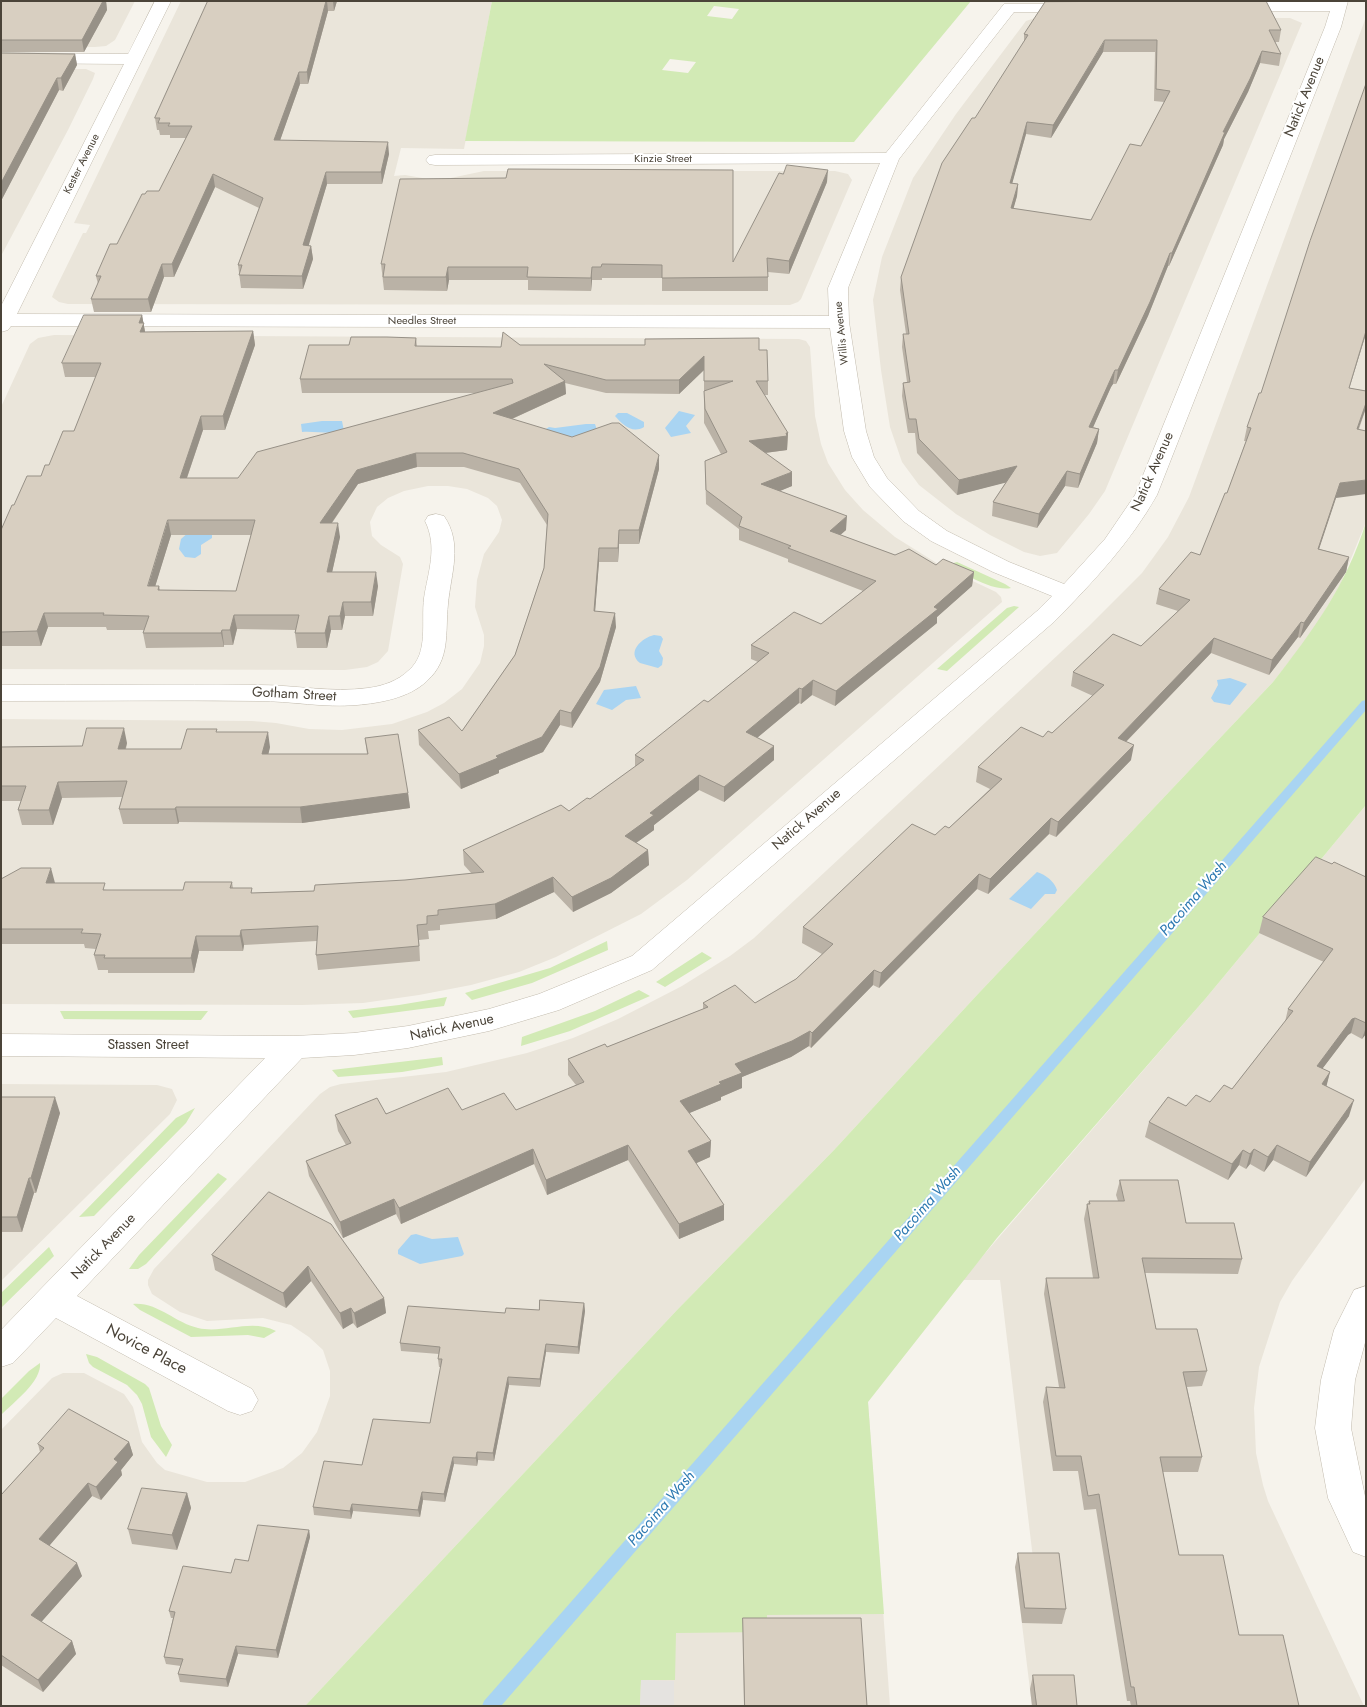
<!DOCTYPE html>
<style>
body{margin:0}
#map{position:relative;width:1367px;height:1707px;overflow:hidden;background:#f6f3ec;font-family:Jost,sans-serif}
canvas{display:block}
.frame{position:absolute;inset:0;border:2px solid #4b4439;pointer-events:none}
</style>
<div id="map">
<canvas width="1367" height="1707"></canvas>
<div class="frame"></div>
</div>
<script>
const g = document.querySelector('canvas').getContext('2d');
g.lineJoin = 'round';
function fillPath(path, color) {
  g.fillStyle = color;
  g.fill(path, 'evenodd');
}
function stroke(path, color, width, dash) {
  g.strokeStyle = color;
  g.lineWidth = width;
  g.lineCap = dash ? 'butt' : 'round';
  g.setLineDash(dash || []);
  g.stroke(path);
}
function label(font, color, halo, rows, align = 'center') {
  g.font = font + ' Jost,sans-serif';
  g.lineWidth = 4;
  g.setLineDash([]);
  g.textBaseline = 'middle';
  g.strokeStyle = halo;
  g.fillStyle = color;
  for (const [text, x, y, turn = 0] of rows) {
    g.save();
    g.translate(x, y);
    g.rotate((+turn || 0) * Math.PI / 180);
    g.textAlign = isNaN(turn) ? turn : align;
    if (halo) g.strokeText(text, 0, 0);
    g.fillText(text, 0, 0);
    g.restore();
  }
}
fillPath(new Path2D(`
 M1 1H135L115 40 106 46 95 47H1Z
 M181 1H492L464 149 401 148 394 176 405 175 428 179H446L484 171H835L848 174 852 180 801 299 798 302 790 305 68 304 59 302 52 297 54 292 83 233H86L90 225 74 223Z
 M1038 17 1290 18 1302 23 1105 491 1089 514 1057 553 1040 556 1024 552 990 535 956 514 919 485 902 462 890 427 881 370 873 300 882 257 913 178 956 114 1026 21Z
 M1366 17V522L1341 583 1312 633 1273 682 977 995 834 1150 677 1310 305 1706H1V1430L52 1378 63 1373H84L124 1394 133 1407 142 1442 157 1463 165 1470 207 1482H245L283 1468 302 1453 317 1432 330 1396V1371L323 1350 309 1337 291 1325 263 1318 207 1321 180 1312 152 1294 148 1285V1280L154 1269 320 1094 330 1087 341 1084 446 1072 527 1053 573 1038 618 1019 682 986 730 956 754 938 1089 626 1142 573 1168 537 1189 497Z
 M1 69H86L95 73 93 79 68 130 1 256Z
 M54 335 799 339 806 341 810 347 815 416 821 444 828 463 845 490 863 510 895 537 943 567 996 592 1001 597 1002 602 687 880 641 914 556 957 519 972 471 985 419 995 363 1003 302 1005 1 1004V719L252 721 276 723 309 729 342 730 392 724 427 712 444 703 462 689 480 663 484 646V635L475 607 477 580 484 554 499 532 502 520 497 506 488 498 467 489 448 486H428L404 491 388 498 377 507 370 522 372 536 381 545 400 557 403 564 388 651 378 662 367 667 345 670 1 669V407L30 344 38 338Z
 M1366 805V1178L1292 1281 1280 1302 1259 1367 1254 1408 1256 1453 1263 1485 1268 1501 1364 1706H1032L1015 1567H1034L1000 1280H962L1206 998Z
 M1 1084 157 1085 172 1089 177 1100 170 1114 1 1281Z
 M868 1402 890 1706H615L676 1632Z`), '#eae5da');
fillPath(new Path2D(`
 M492 1H971L854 142 465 141ZM714 6 739 9 732 19 707 16ZM670 59 696 62 688 73 662 70Z
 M1366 522V805L1206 998 997 1238 868 1402 884 1614 767 1615V1632L676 1633 675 1680H641L640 1706H305L677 1310 834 1150 977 995 1273 682C1313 631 1347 584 1366 522Z
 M957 562 1005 584 1011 588C993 592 963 573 947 565Z
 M1014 606 1019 607 947 671 937 669 1007 608Z
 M607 941 608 950 532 983 472 1000 465 993 550 968Z
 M702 952 712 958 665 987 656 982Z
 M639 990 650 996 570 1031 521 1046 522 1037 595 1011Z
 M447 997 444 1006 353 1018 348 1011 399 1005Z
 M60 1011H208L201 1020 64 1019Z
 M442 1057 443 1065 402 1072 338 1077 332 1070Z
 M195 1108 186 1123 94 1216 79 1217 176 1118Z
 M218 1173 227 1179 146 1264 138 1269H129L139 1255Z
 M49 1247 54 1256 1 1308V1293Z
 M133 1304C158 1302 175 1323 198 1328 224 1334 251 1318 276 1331L264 1338 248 1335 191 1337 140 1310Z
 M86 1354 97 1357 145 1384 149 1388 161 1426 172 1445 166 1457 151 1437 142 1404 137 1395 127 1385 93 1367 89 1363Z
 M40 1363C42 1381 14 1402 1 1415V1399L29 1371Z`), '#d2eab5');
fillPath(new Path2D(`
 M641 1680 674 1681V1706H640Z`), '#e5e3e0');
fillPath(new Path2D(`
 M679 411 695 415 686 426 691 433 671 437 665 428Z
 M618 413H627L644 422V427C632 434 623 425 615 416Z
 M322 421H342L344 431C332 435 316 431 302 432L301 424Z
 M586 424H595L597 430 575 436 570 439 543 431 549 427 555 428Z
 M189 532 212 533V538L201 545V554L195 558 185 557 179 549 181 539Z
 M654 635 661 636 663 639 659 651 663 658 662 665 658 668 640 663C626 652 642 638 654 635Z
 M1230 678 1247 684 1230 705 1214 702 1211 698 1218 685 1217 680Z
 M636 686 641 698 626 700 612 710 596 704 604 690Z
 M1037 872C1046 875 1054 881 1057 890L1055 894H1045L1031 909 1009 899Z
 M416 1234 432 1239 458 1237 464 1254 462 1256 420 1264 398 1254V1250L411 1235Z`), '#a9d4f2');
fillPath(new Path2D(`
 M1366 700V710L501 1706H482L484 1701 1362 701Z`), '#a9d4f2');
const minor = new Path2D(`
 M155 1H171L17 314 829 316 828 288 880 163 435 165 429 164 426 160 429 156 435 155 886 153 1004 4H1086L1088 7 1086 10 1080 12H1014L899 159 848 288 849 322 866 431 874 457 887 478 919 511 947 531 1009 562 1064 584 1105 539 1135 495 1325 27 1330 11H1230L1224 9 1222 6 1224 3 1230 1H1348L1341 27 1157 495C1130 543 1093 582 1055 621L652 970 559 1010 489 1031 408 1048 354 1055 302 1058 77 1296 252 1389 258 1400 252 1411 240 1415 228 1411 56 1318 13 1363 1 1367V1330L265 1058 1 1056V1034L294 1036 354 1033 408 1026 489 1009 539 994 632 956 1037 611 1052 596 993 572 931 541 903 521 870 487 852 457 844 431 830 328 11 326 8 330 1 332V306L124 64 1 63V53L128 54Z
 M436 514 444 516C463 544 451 573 448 604 445 633 451 659 427 681 409 698 380 703 357 705 324 708 291 701 258 701 173 700 87 701 1 701V685C87 685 173 684 259 685 295 685 332 693 368 688 383 686 398 681 409 670 429 653 421 622 424 598 428 572 438 547 425 521L428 516Z
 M1366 1286V1339L1355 1380 1351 1428 1366 1501V1557L1353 1552 1328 1498 1315 1428 1321 1380 1334 1330 1354 1290Z`);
stroke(minor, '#c2bbae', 1);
fillPath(minor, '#fff');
fillPath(new Path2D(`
 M1 1H106L107 10 84 52H1Z
 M208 1H337L334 11H328L308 84H300L280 140 389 154 382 184H327L308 245 311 246 313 259 303 289 241 288 238 265 259 208 215 187 174 277H164L151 312H94L91 299 98 284 96 276 117 244 145 194 159 191 186 138H170V135H160L159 130H157L155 118Z
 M1052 1H1104L1051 2Z
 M1281 30 1279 42H1275L1281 54 1279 66 1260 63 1248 92 1224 139 1223 145 1169 266H1168L1148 316 1116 384H1113L1111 387 1093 427 1099 429 1097 443 1078 488 1065 486 1037 528 992 516 993 502 1006 482 957 495 917 453 915 433H908L902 396 903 383 907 382 902 347 903 334H906L900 290 901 277 1024 42V34ZM1103 52H1155L1154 101 1164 102 1141 146 1091 220 1013 209 1017 196 1018 184 1012 183 1026 134 1051 138Z
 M1 53 75 54 77 65 63 91 59 90 1 201Z
 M827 182 789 274 768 272V291H662V278H602V280H592L591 291 528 290V280H449L447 291 384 290 381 264 733 262Z
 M142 315 145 332 253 331 255 345 225 430H203L187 478H238L477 393H302L300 379 349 345 416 338 417 346 501 347 520 345 759 350 768 381V395H764L788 433 787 450 765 453 792 486 779 491 846 530 840 535 895 555 936 565 974 572 972 586 937 617V623L835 706 812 695 801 704 799 703 757 738 774 760 724 802 699 790 654 825V830L636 843 648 850 649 865 611 893 573 912 554 892 496 919 440 925V930L428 931 429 939 419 940 420 961 318 970 316 955 317 941 244 945 243 951H199L194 973H108V970H98L94 955 96 949 85 948 84 944H1V879L55 883 107 890H183L232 882 233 888 253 893 314 891 472 874 464 865 463 850 569 811 590 799 635 767V755L708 702 758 662 751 659V645L821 624 863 591 788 562V559L739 540V529L706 504 705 461 721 454 704 423V370L679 394 606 393 565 383 566 394 512 419 659 469 639 544H619L618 562H599L595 611 616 627 600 682 572 728 560 725 543 752 499 770V773L461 789 419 745 418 730 462 731 515 655 544 568 547 525 520 483 464 467H417L358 484 332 523 340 537 332 572 378 586 373 616H345L342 630H331L327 648H297L295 633V630L237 629 233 645H224V647L146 648 143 633 144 630H107L106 627H48L41 646H1V530L14 505 41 476 74 431 96 377H65L62 363ZM171 535H251L236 591 160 590 159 586H155Z
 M1349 388 1366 391V408L1319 549 1349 557 1346 572 1300 638 1298 637 1269 675 1211 653 1126 742 1131 760 1056 837 1049 834 988 894 977 889 879 988 873 985 811 1048 809 1046 791 1057 742 1077V1088L721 1097V1100L689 1113 711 1141 710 1157 696 1163 724 1205V1220L679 1239 628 1160 547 1195 534 1164 401 1224 396 1214 343 1238 309 1176 306 1161 346 1145 338 1131 335 1115 462 1110H516L576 1085 568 1075V1059L607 1047 703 1009V1003H755L796 979 822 954 802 943 803 927 935 835 949 828 990 789 976 782 978 767 1043 737 1052 733 1093 696 1071 686 1073 672 1141 646 1178 611 1156 604 1159 589 1200 555 1227 493 1246 441H1244L1247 427Z
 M217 732 270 747 268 754H367L365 738 408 793 410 808 302 823 179 822 178 824H123L119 809 122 797 62 798 53 825H22L18 810 21 801H1V747L82 746 127 743 126 749H181Z
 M1332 864 1366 877V1034L1362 1039 1351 1033 1348 1035 1322 1069 1330 1072 1326 1086 1349 1116 1306 1177 1273 1160 1264 1172 1250 1164 1246 1169 1239 1165 1228 1180 1145 1137 1149 1122 1186 1106 1210 1102 1232 1089 1285 1022 1288 1009 1324 962 1259 933 1263 917Z
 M1 1097 60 1113 36 1193H34L22 1232H1Z
 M1120 1180 1242 1259 1238 1274 1145 1273 1156 1329 1207 1371 1202 1386 1187 1387 1202 1457 1198 1472H1163L1179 1555 1239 1635 1299 1706H1131L1130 1701H1127L1096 1509 1084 1510 1078 1471H1053L1043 1402 1046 1387H1059L1044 1294 1046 1278H1093L1084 1219 1087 1204H1088L1089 1201H1118L1116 1195Z
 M269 1192 384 1298 386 1313 357 1328 353 1323 343 1329 311 1281 286 1308 215 1270 212 1255Z
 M584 1303 585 1311 579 1354 546 1352 540 1387 509 1385 494 1461 478 1460 477 1466 454 1464 445 1502 423 1500 420 1517 353 1511 351 1519 314 1515 313 1507 362 1465 430 1423 441 1367H439L438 1359 439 1354 401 1351 400 1343 505 1313 539 1310Z
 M129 1442 133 1455 121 1470 122 1475 101 1500 92 1496 49 1545 82 1576 41 1622 72 1641 76 1654 43 1692 1 1665V1495L40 1452 38 1444Z
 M187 1493 191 1508 177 1550 132 1544 128 1529Z
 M309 1530 310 1537 278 1658 238 1654 228 1687 180 1682 178 1674 181 1666 166 1664 164 1657 173 1618H171L169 1611 231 1573 248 1561Z
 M1018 1553 1066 1609 1062 1624 1022 1623 1015 1567Z
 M743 1618 867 1706H744L743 1632Z
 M1033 1675 1077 1706H1032L1030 1689Z`), '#bab2a6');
fillPath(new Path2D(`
 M103 1H106L107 10 84 52 82 40Z
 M326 1H327L328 11 308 84 307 72Z
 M333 1H337L334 11Z
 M1105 40 1103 52 1051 138 1053 125Z
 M1262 51 1260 63 1248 92 1224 139 1223 145 1169 266 1172 253 1223 132Z
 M75 54 77 65 63 91 61 78Z
 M299 72 300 84 276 152 274 140Z
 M57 78 59 90 1 201V183Z
 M1027 122 1026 134 1009 195 1010 183Z
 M388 142 389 154 382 184 381 172Z
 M828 170 827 182 789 274V261Z
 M326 172 327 184 305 258 303 245Z
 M213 174 215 187 174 277 172 264Z
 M1018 184 1017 196 1010 221 1011 208Z
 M311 246 313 259 303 289 302 276Z
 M1170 253 1168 266 1148 316 1116 384 1118 370Z
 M162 264 164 277 151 312 148 299Z
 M448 267 449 280 447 291 446 277Z
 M592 267V280L591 291V278Z
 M142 315 146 337 143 345 139 323Z
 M253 331 255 345 225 430 223 416Z
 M1366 331V334L1345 402 1349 388Z
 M704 356V370L679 394V380Z
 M1115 370 1113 384 1111 387 1087 441 1089 427 1113 374Z
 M565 381 566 394 494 427 493 413Z
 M1366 403V408L1353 443 1357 429Z
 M201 416 203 430 182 492 180 478Z
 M1099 429 1097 443 1078 488 1080 474Z
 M788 433 787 450 749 455V441Z
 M416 453 417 467 358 484 322 537 320 523 357 470Z
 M659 455V469L639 544V530Z
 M1017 466 1016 480 957 495 959 480Z
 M1067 471 1065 486 1037 528 1039 514Z
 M792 472V486L761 499V484Z
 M1366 480V494L1336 498 1314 564 1318 549 1340 483Z
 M847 516 846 530 829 545 830 531Z
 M168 520 171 535 151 600 148 586Z
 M338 523 340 537 329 586 327 572Z
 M619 530V544L618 562V548Z
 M599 548V562L594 625V611Z
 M1349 557 1346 572 1300 638 1304 623Z
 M376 572 378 586 373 616 371 602Z
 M974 572 972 586 937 617V623L835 706 836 691Z
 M343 602 345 616 342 630 340 616Z
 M44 613 48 627 41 646 37 631Z
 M615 613 616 627 600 682 572 728 571 713Z
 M234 615 237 629 233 645 230 630Z
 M329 616 331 630 327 648 325 633Z
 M1301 622 1298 637 1269 675 1272 660Z
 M222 630 224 645V647L221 633Z
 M1214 638 1211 653 1115 753 1118 738Z
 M813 680 812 695 801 704 802 689Z
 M799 688V703L746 747V732Z
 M560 710V725L543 752 499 770V773L461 789 459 774Z
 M124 728 127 743 121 764 118 749Z
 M268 732 270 747 265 769 262 754Z
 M1134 745 1131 760 1056 837 1058 822Z
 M774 746V760L724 802V787Z
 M699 775V790L654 825V830L625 851V836L650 813Z
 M58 782 62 798 53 825 49 810Z
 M408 793 410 808 302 823 300 807Z
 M176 807 179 822 178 824 175 809Z
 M1051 818 1049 834 988 894 990 879Z
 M648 850 649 865 611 893 573 912 572 897Z
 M51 868 55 883H46Z
 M979 874 977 889 879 988 881 973Z
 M553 877 554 892 496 919 495 904Z
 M241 930 244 945 243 951 240 936Z
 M196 936 199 951 194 973 191 958Z
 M874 970 873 985 811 1048 812 1033Z
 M1355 1018 1351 1033 1348 1035 1313 1081 1317 1066 1352 1019Z
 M1366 1027V1034L1362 1039Z
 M810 1031 809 1046 791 1057 742 1077V1088L721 1097V1100L680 1117V1101L719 1082 735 1064Z
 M1330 1072 1326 1088 1322 1084Z
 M55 1097 60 1113 36 1193 31 1178Z
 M1354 1100 1349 1116 1306 1177 1310 1162Z
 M711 1141 710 1157 688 1167V1151Z
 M628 1145V1160L547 1195 546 1180Z
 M1277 1145 1273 1160 1264 1172 1268 1157Z
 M533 1149 534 1164 401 1224 399 1208Z
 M1254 1149 1250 1164 1246 1169 1250 1154Z
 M1243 1150 1239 1165 1228 1180 1232 1164Z
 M29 1178 34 1193 22 1232 17 1217Z
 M394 1199 396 1214 343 1238 340 1222Z
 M724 1205V1220L679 1239V1224Z
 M308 1266 311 1281 286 1308 283 1293Z
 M384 1298 386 1313 357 1328 354 1313Z
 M584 1303 585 1311 579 1354 578 1347Z
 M351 1308 353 1323 343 1329 340 1313Z
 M546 1344V1352L540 1387V1379Z
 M508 1377 509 1385 494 1461 493 1453Z
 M129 1442 133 1455 121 1470 122 1475 101 1500 96 1487 114 1459Z
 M477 1452 478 1460 477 1466 476 1458Z
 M453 1457 454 1464 445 1502 444 1494Z
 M88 1483 92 1496 44 1552 39 1539Z
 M422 1492 423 1500 420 1517 418 1510Z
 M187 1493 191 1508 177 1550 172 1535Z
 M352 1504 353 1511 351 1519 350 1511Z
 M309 1530 310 1537 278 1658 276 1650Z
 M77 1563 82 1576 36 1628 31 1615Z
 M72 1641 76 1654 43 1692 38 1680Z
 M236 1646 238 1654 228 1687 226 1679Z`), '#979187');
const building = new Path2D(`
 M1 1H103L82 40H1Z
 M208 1H326L307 72H299L274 140 388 142 381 172H326L303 245 311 246 302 276 239 275 242 265H238L263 198 213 174 172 264H162L148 299H91L101 276H96L110 244H117L142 194H145L147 191H159L192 126H168L170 123H158L160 118H155Z
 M1266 1 1281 30H1269L1281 54 1262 51 1250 79 1223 132H1225L1172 253H1170L1150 302 1118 370H1115L1113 374 1089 427 1099 429 1080 474 1067 471 1039 514 993 502 1017 466 959 480 919 439 916 419H909L903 383 910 382 903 334H909L901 277 942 163 972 118H975L1028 35 1024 34 1045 2ZM1105 40H1157L1156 89 1170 91 1141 146 1130 144 1091 220 1011 208 1018 184 1010 183 1027 122 1053 125Z
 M1 53 75 54 61 78H57L1 183Z
 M1366 84V331L1349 388 1366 391V403L1357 429 1366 431V480L1340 483 1318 549 1349 557 1304 623 1301 622 1272 660 1214 638 1118 738 1134 745 1058 822 1051 818 990 879 979 874 881 973 874 970 812 1033 810 1031 792 1041 735 1064 742 1073 719 1082 721 1084 680 1101 711 1141 688 1151 724 1205 679 1224 628 1145 546 1180 533 1149 399 1208 394 1199 340 1222 306 1161 351 1143 335 1115 377 1098 386 1114 448 1088 462 1110 504 1093 516 1110 584 1082 568 1059 605 1044 607 1047 708 1007 703 1003 735 985 755 1003 796 979 833 944 803 927 912 824 935 835 945 826 949 828 1002 779 978 767 1021 727 1043 737 1048 731 1052 733 1104 685 1073 672 1113 634 1141 646 1190 600 1159 589 1191 552 1200 555 1225 493H1227L1251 428 1247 427 1259 393H1261L1310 241Z
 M787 165 828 170 789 261 767 258 768 277 662 278V265L602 264 601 267H592L591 278 527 277 528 267H448L446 277H383L385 264H381L400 179 506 178 508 169 733 170V262L779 173 783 174Z
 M84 315H142L139 323H144L140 332 253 331 223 416H201L180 478H238L257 452 513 383 512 379H300L309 345H349L351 337H387L416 338 415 346 501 347 503 332 520 345H645V339L759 338V350H767L768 381H756L788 433H786L787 436 749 441 792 472 761 484 847 516 830 531 895 555 909 549 936 565 943 559 974 572 934 607 938 609 836 691 813 680 802 689 799 688 746 732 774 746 724 787 699 775 650 813 654 815 625 836 648 850 611 878 572 897 553 877 495 904 438 910V915L427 916V924L417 925 419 946 316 955 318 926 241 930 240 936H196L191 958H104L105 955H94L101 934 81 933 83 929H1V879L21 868H51L46 883H105L103 890H183L185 882H232L230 888H252L251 893 314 891 315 885 405 880 484 872 463 850 561 805 569 811 587 798 590 799 644 760 635 755 704 700 708 702 769 653 751 645 794 612 821 624 876 581 788 548 791 546 739 526 742 517 706 490 705 461 727 452 705 409 704 391 733 381H704V356L679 380H606L544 364 565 381 493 413 572 437 612 423H619L659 455 639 530H619L618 548H599L594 611 615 613 600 667 571 713 560 710 542 737 496 756 498 758 459 774 418 730 449 717 462 731 515 655 544 568 548 514 519 469 463 453H416L357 470 320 523H338L327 572H376L371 602H343L340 616H329L325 633H295L299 615H234L230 630H222L221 633H143L149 616 103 615 104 613H44L37 631 1 632V530L12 505H14L27 476H41L45 465H49L63 431H74L101 363H62ZM168 520H255L236 591 158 590 159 586H148Z
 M87 728H124L118 749H181L187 729H217L216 732H268L262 754H368L365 738 398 734 408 793 300 807H176L175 809H119L127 781 58 782 49 810H18L26 786H1V747L82 746Z
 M1316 857 1332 864 1334 862 1366 877V1023L1355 1018 1352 1019 1317 1066 1330 1072 1322 1084 1354 1100 1310 1162 1277 1145 1268 1157 1254 1149 1250 1154 1243 1150 1232 1164 1149 1122 1168 1097 1186 1106 1196 1095 1210 1102 1224 1085 1232 1089 1293 1011 1288 1009 1333 949 1263 917Z
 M1 1097H55L31 1178H29L17 1217H1Z
 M1120 1180H1178L1186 1223H1234L1242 1259 1142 1258 1156 1329H1197L1207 1371 1183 1372 1202 1457H1160L1179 1555H1223L1239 1635H1283L1299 1706H1137L1134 1687H1131L1099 1494 1088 1496 1081 1456H1056L1046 1387 1065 1388 1046 1278H1099L1087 1204H1090L1089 1201H1124Z
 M269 1192 331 1224 384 1298 354 1313 351 1308 340 1313 308 1266 283 1293 212 1255Z
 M540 1300 584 1303 578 1347 546 1344 540 1379 508 1377 493 1453 477 1452 476 1458 453 1457 444 1494 422 1492 418 1510 352 1504 350 1511 313 1507 324 1461 362 1465 373 1419 430 1423 442 1359H438L440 1347 400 1343 408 1306 505 1313 506 1308 539 1310Z
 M69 1409 129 1442 114 1459 118 1462 96 1487 88 1483 39 1539 77 1563 31 1615 72 1641 38 1680 1 1655V1495L44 1448 38 1444Z
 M142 1488 187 1493 172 1535 128 1529Z
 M258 1525 309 1530 276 1650 236 1646 226 1679 178 1674 183 1659 164 1657 175 1612 169 1611 183 1566 231 1573 235 1559 248 1561Z
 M1018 1553H1059L1066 1609 1025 1608Z
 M743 1618H861L867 1706H745Z
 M1033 1675H1074L1077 1706H1037Z`);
fillPath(building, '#d8cfc1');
stroke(building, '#979187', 1);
label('11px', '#4b4439', '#fff', [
 ["Kinzie Street",663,159],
 ["Kester Avenue",82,164,-63],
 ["Needles Street",422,321],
 ["Willis Avenue",842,333,-96]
]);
label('14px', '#4b4439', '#fff', [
 ["Natick Avenue",1305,97,-68],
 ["Natick Avenue",1153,472,-66],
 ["Gotham Street",294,695,3],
 ["Natick Avenue",807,820,-41],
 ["Natick Avenue",452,1028,-12],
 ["Stassen Street",148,1046],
 ["Natick Avenue",104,1247,-46]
]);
label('italic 15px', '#2e7ab2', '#fff', [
 ["Pacoima Wash",1194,899,-49],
 ["Pacoima Wash",928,1204,-49],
 ["Pacoima Wash",662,1509,-49]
]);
label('16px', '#4b4439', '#fff', [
 ["Novice Place",146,1350,28]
]);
</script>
